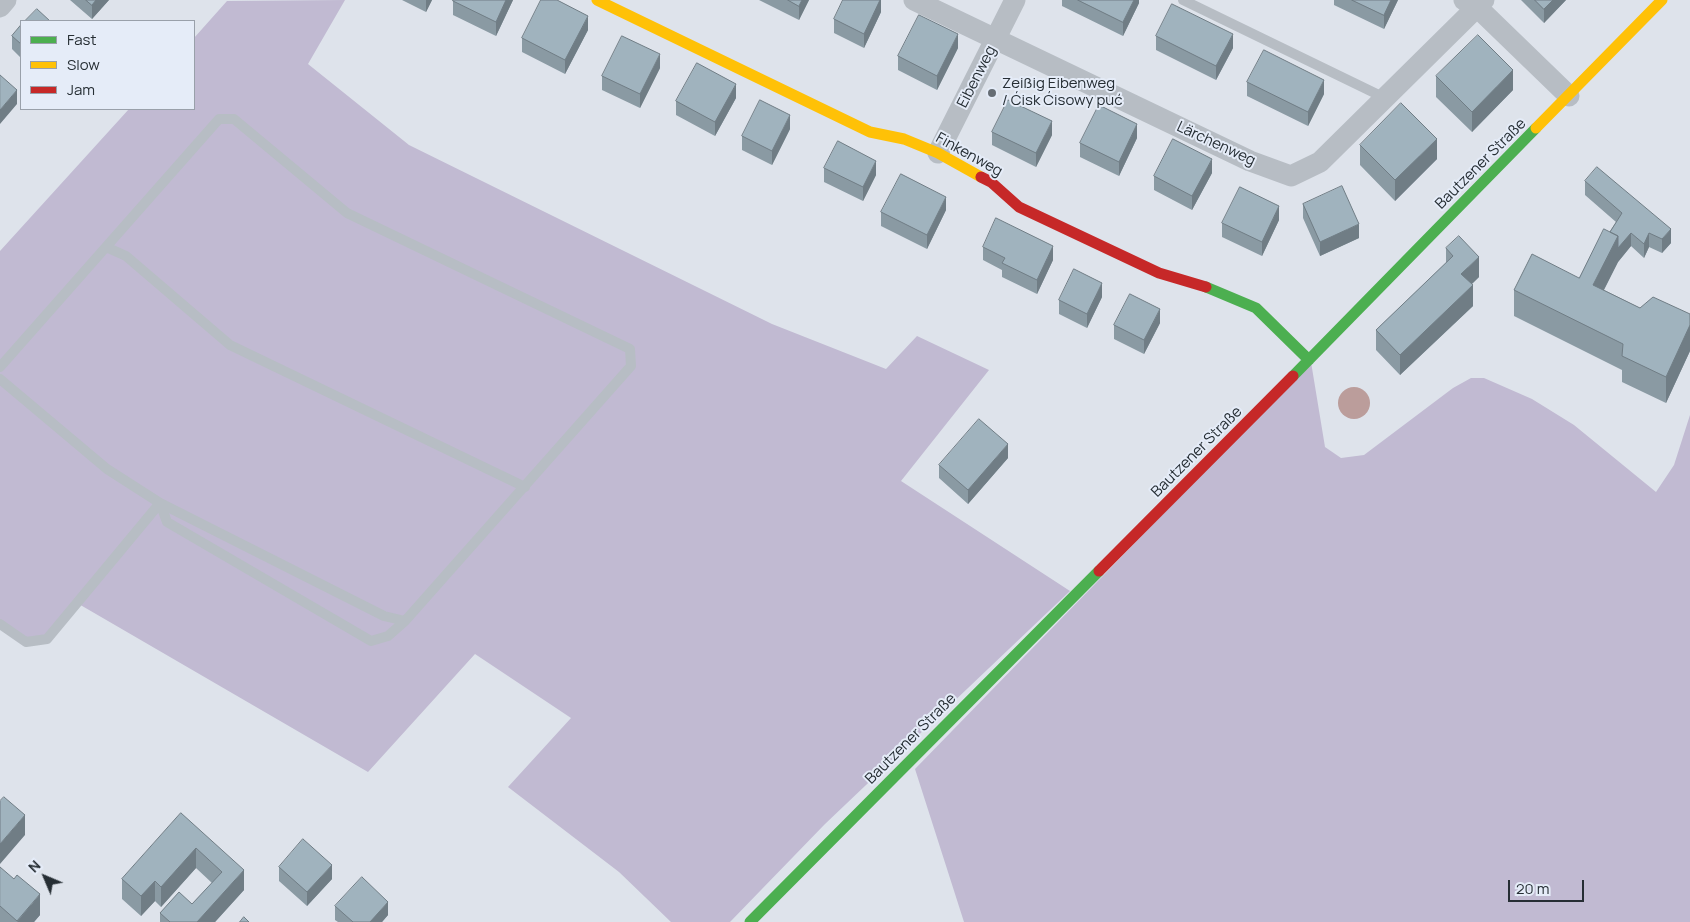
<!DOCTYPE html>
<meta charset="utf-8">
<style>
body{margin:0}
#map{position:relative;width:1690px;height:922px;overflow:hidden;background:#dee3eb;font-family:Manrope,sans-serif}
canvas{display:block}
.legend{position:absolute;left:20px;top:20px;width:175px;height:90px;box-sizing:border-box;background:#e5ecf8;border:1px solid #99a0aa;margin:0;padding:6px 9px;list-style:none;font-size:15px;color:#262e34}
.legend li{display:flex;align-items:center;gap:10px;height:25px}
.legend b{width:25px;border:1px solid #99a0aa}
.north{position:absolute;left:20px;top:852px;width:50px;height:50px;-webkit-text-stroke:4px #e5ecf8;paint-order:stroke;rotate:315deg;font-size:14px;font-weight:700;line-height:20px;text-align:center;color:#262e34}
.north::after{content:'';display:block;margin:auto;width:18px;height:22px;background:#262e34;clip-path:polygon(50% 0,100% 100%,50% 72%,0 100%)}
.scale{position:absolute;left:1508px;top:880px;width:76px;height:22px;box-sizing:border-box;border:2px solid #262e34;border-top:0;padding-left:6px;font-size:15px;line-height:18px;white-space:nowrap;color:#262e34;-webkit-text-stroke:4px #e5ecf8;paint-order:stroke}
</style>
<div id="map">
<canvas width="1690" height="922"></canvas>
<ul class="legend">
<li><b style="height:6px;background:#4caf50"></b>Fast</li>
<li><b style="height:6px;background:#ffc107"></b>Slow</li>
<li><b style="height:6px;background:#c62828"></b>Jam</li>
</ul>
<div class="north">N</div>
<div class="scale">20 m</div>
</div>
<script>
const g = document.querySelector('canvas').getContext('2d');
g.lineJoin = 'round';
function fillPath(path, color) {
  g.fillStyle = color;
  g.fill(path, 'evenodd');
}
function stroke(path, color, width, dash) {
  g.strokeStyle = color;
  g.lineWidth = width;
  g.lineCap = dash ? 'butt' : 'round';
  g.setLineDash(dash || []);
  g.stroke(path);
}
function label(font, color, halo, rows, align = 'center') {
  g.font = font + ' Manrope,sans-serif';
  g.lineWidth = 4;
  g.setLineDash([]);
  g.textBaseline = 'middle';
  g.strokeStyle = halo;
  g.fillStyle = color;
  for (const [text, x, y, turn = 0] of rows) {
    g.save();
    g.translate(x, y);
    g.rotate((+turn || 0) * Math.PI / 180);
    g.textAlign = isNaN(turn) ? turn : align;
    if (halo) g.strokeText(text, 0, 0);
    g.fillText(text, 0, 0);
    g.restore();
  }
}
fillPath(new Path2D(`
 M345 0 308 64 409 145 772 324 886 369 917 336 989 370 901 481 1070 591 825 824 730 922H671L619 872 508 787 571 718 475 654 368 772 77 603 47 639 26 642 0 624V251L129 109H194V38L227 1Z
 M1311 362 1325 447 1341 458 1364 455 1453 388 1471 378H1484L1532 399 1574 425 1656 492 1674 465 1690 415V922H964L915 769Z`), '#c1bad2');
fillPath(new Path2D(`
 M1338 403a16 16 0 1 1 32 0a16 16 0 1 1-32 0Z`), '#bb9d9b');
stroke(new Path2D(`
 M1183 0 1385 98
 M106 247 126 256 230 345 525 487
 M0 367 219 119H234L347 213 630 349 631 366 405 621 388 636 371 641 167 522 160 503 47 639 26 642 0 624
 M0 379 107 469 160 503 384 616 405 621`), '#b7bdc4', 10);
stroke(new Path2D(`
 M914 0 1250 161 1291 176 1320 162 1484 0
 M1464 0 1477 7 1569 96
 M0 7 6 0
 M938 153 1015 0`), '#b7bdc4', 21);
stroke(new Path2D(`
 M1206 287 1256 308 1309 360
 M1293 376 1536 128
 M750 922 1099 571`), '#4caf50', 11);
stroke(new Path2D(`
 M597 0 870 132 904 139 938 153 981 177
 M1536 128 1662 0`), '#ffc107', 11);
stroke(new Path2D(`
 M981 177 991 182 1019 207 1159 273 1206 287
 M1099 571 1293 376`), '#c62828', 11);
fillPath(new Path2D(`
 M70 0H109L92 19Z
 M402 0H432L426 12Z
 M513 0 496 36 453 15V1Z
 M759 0H809L799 20Z
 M881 0V12L864 48 834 33V19Z
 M1062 0H1139V3L1123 36 1062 6Z
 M1334 0H1398L1384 29 1334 5Z
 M1521 0H1566L1544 23Z
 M21 25V58L12 49V36Z
 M588 30 565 74 522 52V38Z
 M1156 36 1233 48 1216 80 1156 50Z
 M958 48 937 90 898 70V56Z
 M660 68 640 108 602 90V76Z
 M1436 76 1513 90 1472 132 1436 97Z
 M1247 82 1324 94 1308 126 1247 96Z
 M736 98 715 136 676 115V101Z
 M790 129 772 165 742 150V136Z
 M992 132 1052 135 1036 167 992 145Z
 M1137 138 1119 176 1080 157V143Z
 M1360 145 1437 159 1395 201 1360 165Z
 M824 168 876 175 863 201 824 182Z
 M1212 173 1192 210 1154 190V176Z
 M1585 181 1671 243 1662 253 1649 247 1644 258 1631 246 1618 262 1604 290 1640 308 1690 314V351L1666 403 1622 382V370L1514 316V290L1579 278 1616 222 1585 195Z
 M1303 204 1359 238 1320 256 1303 218Z
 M946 210 927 249 881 226V212Z
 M1279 220 1262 256 1222 237V223Z
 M983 247 1053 260 1037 294 1002 277V270L983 260Z
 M1446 248 1479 277 1472 284 1473 306 1400 375 1376 350V330L1446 263Z
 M1102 297 1087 328 1059 314V300Z
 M1160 323 1144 354 1114 339V325Z
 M1008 458 968 504 939 478V465Z
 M181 813 244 890 215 922H160V913L192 904 212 883 196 868 161 907 155 901 141 916 122 899V879Z
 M0 867 40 915 34 922H0Z
 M279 867 332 879 307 906 279 881Z
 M335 906 388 915 382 922H338L335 920Z`), '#8a9aa3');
fillPath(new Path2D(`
 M96 0H109L92 19V5Z
 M426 0H432L426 12Z
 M506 0H513L496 36V22Z
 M802 0H809L799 20V6Z
 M880 0H881V12L864 48V34Z
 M1134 0H1139V3L1123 36V22Z
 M1391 0H1398L1384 29V15Z
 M1553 0H1566L1544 23V9Z
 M588 16V30L565 74V60Z
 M958 34V48L937 90V76Z
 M1233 34V48L1216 80V66Z
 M660 54V68L640 108V94Z
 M1513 70V90L1472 132V112Z
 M1324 80V94L1308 126V112Z
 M736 84V98L715 136V122Z
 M17 90V104L0 124V110Z
 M790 115V129L772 165V151Z
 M1052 121V135L1036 167V153Z
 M1137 124V138L1119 176V162Z
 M1437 139V159L1395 201V180Z
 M1212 159V173L1192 210V196Z
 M876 161V175L863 201V187Z
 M946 197V210L927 249V235Z
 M1279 206V220L1262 256V242Z
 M1359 224V238L1320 256V242Z
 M1671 229V243L1662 253V239Z
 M1631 233V246L1618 262 1593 311V285L1618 236Z
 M1649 233V247L1644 258V244Z
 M1053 246V260L1037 294V280Z
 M1479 257V277L1461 294V274Z
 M1102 283V297L1087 328V314Z
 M1473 285V306L1400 375V355Z
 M1160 309V323L1144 354V340Z
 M1690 325V351L1666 403V377Z
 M1008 444V458L968 504V490Z
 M25 815V835L0 864V844Z
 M196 848V868L161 907V887Z
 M332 865V879L307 906V892Z
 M244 870V890L215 922H197Z
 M155 881V901L141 916V896Z
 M40 894V915L34 922H17Z
 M388 902V915L382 922H370Z`), '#707d85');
const building = new Path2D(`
 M86 0H96L92 5Z
 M453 0H506L496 22 453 1Z
 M541 0H557L588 16 565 60 522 38Z
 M788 0H802L799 6Z
 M843 0H880L864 34 834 19Z
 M1078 0H1134L1123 22Z
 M1352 0H1391L1384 15Z
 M1535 0H1553L1544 9Z
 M1172 4 1233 34 1216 66 1156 36Z
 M37 9 50 21H25Z
 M919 15 958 34 937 76 898 56Z
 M21 25V44L12 36Z
 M1478 35 1513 70 1472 112 1436 76Z
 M622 36 660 54 640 94 602 76Z
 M1264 50 1324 80 1308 112 1247 82Z
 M697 63 736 84 715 122 676 101Z
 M0 75 17 90 0 110Z
 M760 100 790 115 772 151 742 136Z
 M1008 100 1052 121 1036 153 992 132Z
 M1401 103 1437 139 1395 180 1360 145Z
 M1099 105 1137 124 1119 162 1080 143Z
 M1173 139 1212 159 1192 196 1154 176Z
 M838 141 876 161 863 187 824 168Z
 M1597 167 1671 229 1662 239 1649 233 1644 244 1631 233 1618 248V236L1610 232 1622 213 1585 181Z
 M901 174 946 197 927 235 881 212Z
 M1342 186 1359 224 1320 242 1303 204Z
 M1240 187 1279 206 1262 242 1222 223Z
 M996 218 1053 246 1037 280 1002 263 1005 258 983 247Z
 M1604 229 1618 236 1593 285 1640 308 1653 297 1690 314V325L1666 377 1622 356 1623 344 1514 290 1532 254 1579 278Z
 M1459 236 1479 257 1461 274 1473 285 1400 355 1376 330 1453 256 1446 248Z
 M1074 269 1102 283 1087 314 1059 300Z
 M1130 294 1160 309 1144 340 1114 325Z
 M979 419 1008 444 968 490 939 465Z
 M4 797 25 815 0 844V801Z
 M181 813 244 870 197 922H170L160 913 179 892 192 904 222 872 196 848 161 887 155 881 141 896 122 879Z
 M303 839 332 865 307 892 279 867Z
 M0 867 14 879 17 875 40 894 17 921 0 906Z
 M362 877 388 902 370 922H353L335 906Z
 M244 917 249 922H240Z`);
fillPath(building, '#a0b3be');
stroke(building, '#707d85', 1);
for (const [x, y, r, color] of [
 [992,93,5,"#666d74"]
]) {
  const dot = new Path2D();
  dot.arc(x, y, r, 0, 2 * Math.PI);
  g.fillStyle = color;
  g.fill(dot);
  stroke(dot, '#e5ecf8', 2);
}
label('15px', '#262e34', '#e5ecf8', [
 ["Eibenweg",977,77,-63],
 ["Lärchenweg",1216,144,25],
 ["Finkenweg",969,155,29],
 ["Bautzener Straße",1481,164,-45],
 ["Bautzener Straße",1197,452,-45],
 ["Bautzener Straße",911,739,-45]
]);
label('15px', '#262e34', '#e5ecf8', [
 ["Zeißig Eibenweg",1002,84],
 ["/ Ćisk Ćisowy puć",1002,101]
], 'left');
</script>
